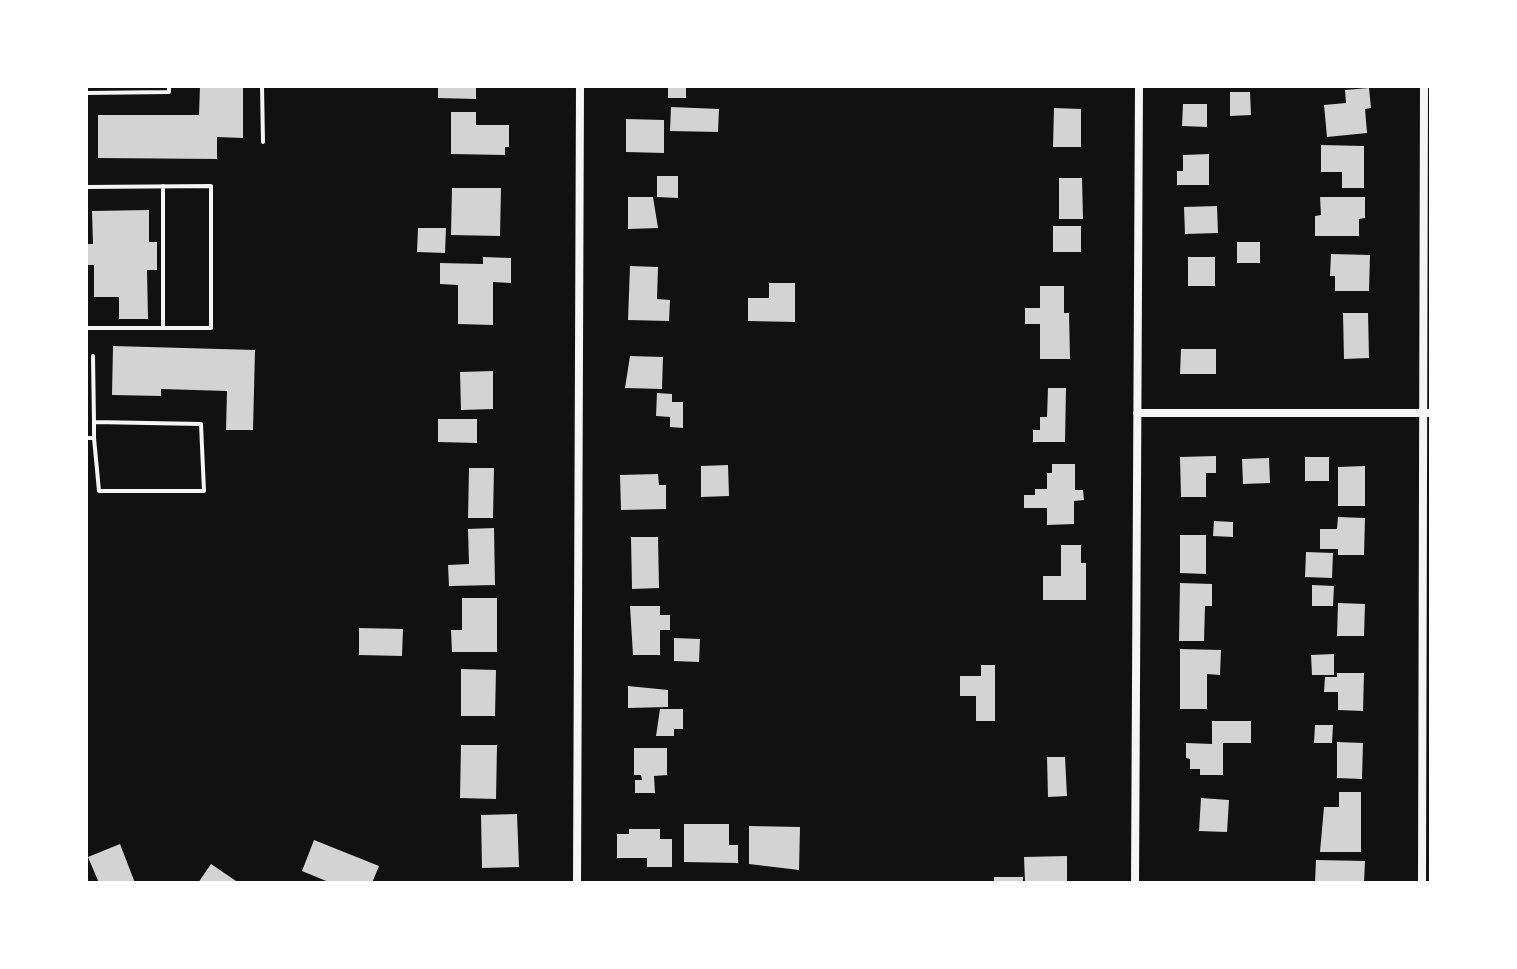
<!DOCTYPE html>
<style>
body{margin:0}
#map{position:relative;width:1517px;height:969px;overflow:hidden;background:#111;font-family:Quicksand,sans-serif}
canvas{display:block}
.frame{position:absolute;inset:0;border:88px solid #fff;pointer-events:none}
</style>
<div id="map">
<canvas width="1517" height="969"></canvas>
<div class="frame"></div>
</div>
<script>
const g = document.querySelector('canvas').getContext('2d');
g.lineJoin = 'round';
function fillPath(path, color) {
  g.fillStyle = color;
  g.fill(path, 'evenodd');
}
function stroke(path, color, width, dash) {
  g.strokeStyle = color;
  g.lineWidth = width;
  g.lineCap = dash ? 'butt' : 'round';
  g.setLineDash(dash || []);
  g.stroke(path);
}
fillPath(new Path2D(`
 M200 86H243V138L217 137V159L98 158V115H199Z
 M438 86H476V99L438 98Z
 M668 86H686V98H668Z
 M1369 88 1371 108 1365 109 1367 133 1327 137 1324 105 1346 103 1345 90Z
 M1230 92H1250L1251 115 1230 116Z
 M1183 104H1207V127L1182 126Z
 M671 107 719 109 718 132 670 131Z
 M1054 108 1081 109V147H1053Z
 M451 112H476V125H509V147H505V155L451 154Z
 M626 119 664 120V153L626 152Z
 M1321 145 1364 146V188H1342V172H1321Z
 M1209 154V185H1177V171H1183V155Z
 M657 176H678V198L657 197Z
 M1059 178H1082L1083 219H1059Z
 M452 188H501L500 236 451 235Z
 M628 197H653L658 228 628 229Z
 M1320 197H1365V218L1359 219V236H1315V216L1321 215Z
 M1217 206 1218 233 1185 234 1184 207Z
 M149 210V242H157V270H147L148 319H119V297H94V265H86V244H93L92 211Z
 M1053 226H1081V252H1053Z
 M418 228H446L445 253 417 252Z
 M1237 242H1260V263H1237Z
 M1331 254 1370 255 1369 291H1335V276H1330Z
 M483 257 511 258V283L493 282V325L458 324V285L440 284V263L483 264Z
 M1188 257H1215V286H1188Z
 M630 266 658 267 657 299 670 300 669 321 628 320Z
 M769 283H795V322L748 321V298H769Z
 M1040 286H1064V313H1069L1070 359H1040V324H1025V308H1040Z
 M1343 313H1368L1369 358 1344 359Z
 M113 346 255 350 253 430H226L227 391 161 389V396L112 395Z
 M1181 349H1216V374H1180Z
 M630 356 663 357 662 389 625 388Z
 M493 371V409L461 410 460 372Z
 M1048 388H1066L1065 442H1033V430H1040V417H1047Z
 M657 393 672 394V402H683V428L670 427V417L656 416Z
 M438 419H477V443L438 442Z
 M1216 456V473H1206V497H1181L1180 457Z
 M1305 457H1329V481H1305Z
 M1269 458 1270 483 1243 484 1242 459Z
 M1052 464H1075V490H1083L1084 500 1074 501V524L1047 525V508H1024V495H1035V489H1047V473H1052Z
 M728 465 729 496 701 497V466Z
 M1365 466V506H1338V467Z
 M469 468H494L493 518H468Z
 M658 474 659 485H666V509L621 510 620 475Z
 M1338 517 1365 518 1364 555H1338V549H1320V529H1337Z
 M1214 521 1233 522V537L1213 536Z
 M494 528 495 585 449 586 448 565 469 564 468 529Z
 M1180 535H1206V574L1180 573Z
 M631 537H658L659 588 632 589Z
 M1061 545H1081V563H1086V600H1043V576H1061Z
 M1306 552 1333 553 1332 578 1305 577Z
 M1180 583 1212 584V606H1205L1204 641H1179Z
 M1312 585 1334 586 1333 606H1312Z
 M462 598H497V652H452L451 630H462Z
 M1338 603 1365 604 1364 636H1337Z
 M630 606H660V615H670V630H660V655H633Z
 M359 628 403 629 402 656 359 655Z
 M674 638 700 639 699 662 674 661Z
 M1180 649 1221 650 1220 675 1207 674V709H1180Z
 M1334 654V675H1312L1311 655Z
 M981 665H995V721H976V696H960V676H981Z
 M461 669 496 670 495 716H461Z
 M1337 673H1364L1363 711 1338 710V692H1324L1325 677H1337Z
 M628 686 668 690V707L628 708Z
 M660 709H683V729H674V736H656Z
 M1212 721H1251V743H1223V775H1200V769H1190V759L1186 758V743L1212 744Z
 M1315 725H1333L1332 743H1314Z
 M1337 742 1363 743 1362 779 1337 778Z
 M461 745H497L496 799 460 798Z
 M634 748H667V775L654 776 655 793H635V780H642L641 775H634Z
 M1047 757H1065L1067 796 1048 797Z
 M1339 792H1361V852H1320L1324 807H1339Z
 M1201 798 1229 800 1227 832 1199 831Z
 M517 814 519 867 482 868 481 815Z
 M684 824H729V845H738V863L684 862Z
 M749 826 800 827 799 870 749 864Z
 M629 829H660V839H672V867H647V858H617V834H629Z
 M314 840 379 866 372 883H331L302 871Z
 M120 844 135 883H99L88 857Z
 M1067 856V881L1025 882 1024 857Z
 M1316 860 1365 861 1364 883 1315 882Z
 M211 864 239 883H198Z
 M994 877H1023V883H994Z`), '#d3d3d3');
stroke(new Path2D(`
 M262 86 263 142
 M86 93 169 92V86
 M86 187 211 186V328H86
 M163 328V186
 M94 422V438
 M86 438H94L99 491H204L201 424 94 422 93 356`), '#f5f5f5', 4);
stroke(new Path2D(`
 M1137 413H1431
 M577 883 580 86
 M1135 883 1139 86
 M1422 883 1424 86`), '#f5f5f5', 8);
</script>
